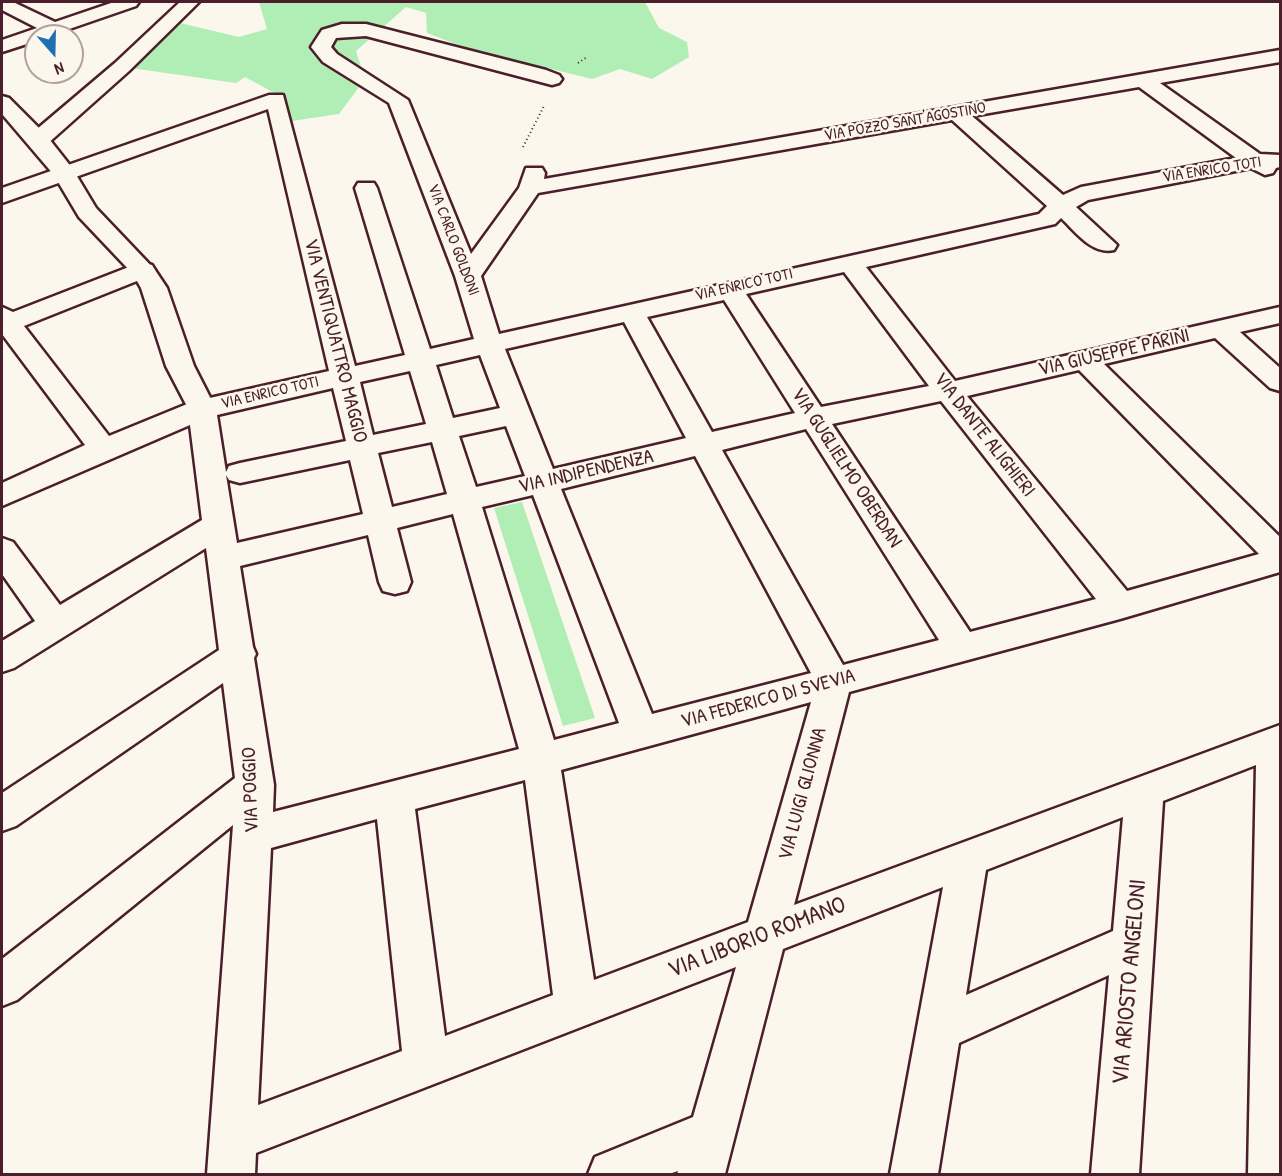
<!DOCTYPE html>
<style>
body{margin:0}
#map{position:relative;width:1282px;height:1176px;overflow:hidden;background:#fbf7ec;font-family:"Patrick Hand",sans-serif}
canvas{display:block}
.frame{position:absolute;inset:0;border:3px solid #4a1f2b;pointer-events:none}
.north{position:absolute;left:24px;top:24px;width:60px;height:60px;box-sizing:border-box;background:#fbf7ec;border:2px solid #b4a19f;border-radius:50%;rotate:160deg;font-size:16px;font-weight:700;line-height:24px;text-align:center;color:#4a1f2b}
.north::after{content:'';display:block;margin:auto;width:21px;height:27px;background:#1f6fb2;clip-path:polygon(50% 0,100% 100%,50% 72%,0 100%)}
</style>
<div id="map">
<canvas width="1282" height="1176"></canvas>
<div class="frame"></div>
<div class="north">N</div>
</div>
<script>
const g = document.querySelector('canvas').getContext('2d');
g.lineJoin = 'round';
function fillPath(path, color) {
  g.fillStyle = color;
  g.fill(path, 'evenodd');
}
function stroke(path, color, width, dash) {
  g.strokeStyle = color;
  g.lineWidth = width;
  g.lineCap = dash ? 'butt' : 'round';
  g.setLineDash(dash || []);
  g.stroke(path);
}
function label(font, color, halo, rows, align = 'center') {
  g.font = font + ' "Patrick Hand",sans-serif';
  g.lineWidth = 5;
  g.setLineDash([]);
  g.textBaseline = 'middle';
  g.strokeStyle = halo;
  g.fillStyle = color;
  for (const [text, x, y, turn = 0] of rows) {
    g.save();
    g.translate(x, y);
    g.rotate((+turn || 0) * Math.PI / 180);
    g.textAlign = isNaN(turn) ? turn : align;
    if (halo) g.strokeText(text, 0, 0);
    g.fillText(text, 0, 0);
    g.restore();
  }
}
fillPath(new Path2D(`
 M259 2H645L659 28 687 42 689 57 652 79 620 69 592 79 466 48 427 33 426 13 406 7 356 51 365 79 339 114 292 121 284 98 245 77 236 83 131 68 180 23 239 37 267 29Z
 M522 502 595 718 563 726 494 508Z`), '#b0eeb5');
const minor = new Path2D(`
 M2 2H13L55 22 114 2H139L136 6 49 36H36V41L2 52V40L37 28 2 10Z
 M180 2H199L129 71 46 145H30L27 140 30 135 115 63Z
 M342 24H366L546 70 559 75 562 79 559 83 552 85 366 36 336 38 331 47 337 54 408 100 471 254 519 188 526 168H542L545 173 544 179 1280 50V62L1160 83 1260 154 1280 155V167L1276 168 1273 173 1265 175 1251 168 1088 200 1076 207 1117 245 1114 250C1092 255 1076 232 1061 218L1055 224 866 267 955 381 1280 307V323L1240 332 1280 368V391L1270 388 1215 338 1104 364 1280 537V572L1120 619 849 692 794 905 1280 725V1174H1248L1256 765 1163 801 1139 1174H1091L1109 975 959 1043 938 1174H890L943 887 783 949 725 1174H677L678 1171 669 1174H588L595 1157 693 1117 736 967 256 1153 255 1174H207L233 825 17 1000 2 1006V959L235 778 223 683 16 826 2 831V793L219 650 206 548 14 668 2 672V641L35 621 2 574V538L13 542 60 605 202 520 190 425 2 506V483L85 445 2 334V307L13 312 134 265 143 263 152 265 155 270 152 275 24 326 109 436 192 402 329 371 268 109 2 203V188L269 95H283L355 366 405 355 355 188 358 183H374L377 188 430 349 474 339 455 276 389 103 323 62 311 47 322 30ZM1139 87 1236 158 1081 187 1063 195 972 116ZM952 120 1047 206 1039 214 499 334 481 276 538 193ZM844 272 929 386 821 407 746 294ZM724 300 795 413 712 432 647 317ZM624 322 686 438 553 469 505 349ZM480 355 500 408 453 418 436 365ZM1079 370 1259 554 1127 591 967 396ZM410 371 426 424 373 435 360 382ZM333 388 346 441 240 463 229 466 226 472 217 415ZM941 401 1096 599 970 632 832 424ZM506 426 525 476 476 487 459 436ZM806 429 939 640 843 665 722 450ZM432 442 447 494 392 507 378 453ZM695 456 811 673 652 714 561 489ZM350 460 363 514 237 543 226 475 229 480 240 483ZM533 495 619 723 554 740 482 507ZM453 514 519 749 273 812 274 785 254 658 256 654 253 647 240 566 368 535 379 582 383 591 395 594 407 591 411 582 397 528ZM811 702 748 922 594 980 561 770ZM525 780 553 995 445 1036 415 809ZM1123 817 1113 931 966 995 986 870ZM377 819 402 1051 258 1105 271 848Z`);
const tertiary = new Path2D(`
 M2 96 9 98 46 135 72 168 96 208 155 270 167 288 194 366 216 409 212 416 202 418 192 416 166 366 141 288 133 274 79 217 54 175 2 114Z`);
stroke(minor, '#4a1f2b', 5);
stroke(tertiary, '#4a1f2b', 5);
stroke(new Path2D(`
 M578 63 587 57
 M523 147 544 106`), '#4a1f2b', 2, [1, 3]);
fillPath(minor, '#fbf7ec');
fillPath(tertiary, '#fbf7ec');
label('16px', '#4a1f2b', '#fbf7ec', [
 ["VIA POZZO SANT'AGOSTINO",905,122,-10],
 ["VIA ENRICO TOTI",1212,170,-9],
 ["VIA CARLO GOLDONI",453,240,69],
 ["VIA ENRICO TOTI",744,285,-13],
 ["VIA ENRICO TOTI",270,393,-13]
]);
label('20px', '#4a1f2b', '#fbf7ec', [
 ["VIA VENTIQUATTRO MAGGIO",335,341,76],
 ["VIA GIUSEPPE PARINI",1114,353,-13],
 ["VIA DANTE ALIGHIERI",984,435,52],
 ["VIA GUGLIELMO OBERDAN",846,468,57],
 ["VIA INDIPENDENZA",586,472,-13],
 ["VIA FEDERICO DI SVEVIA",768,699,-15],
 ["VIA POGGIO",251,790,-92],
 ["VIA LUIGI GLIONNA",803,794,-75]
]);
label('24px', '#4a1f2b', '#fbf7ec', [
 ["VIA LIBORIO ROMANO",757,938,-21],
 ["VIA ARIOSTO ANGELONI",1130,982,-85]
]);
</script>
